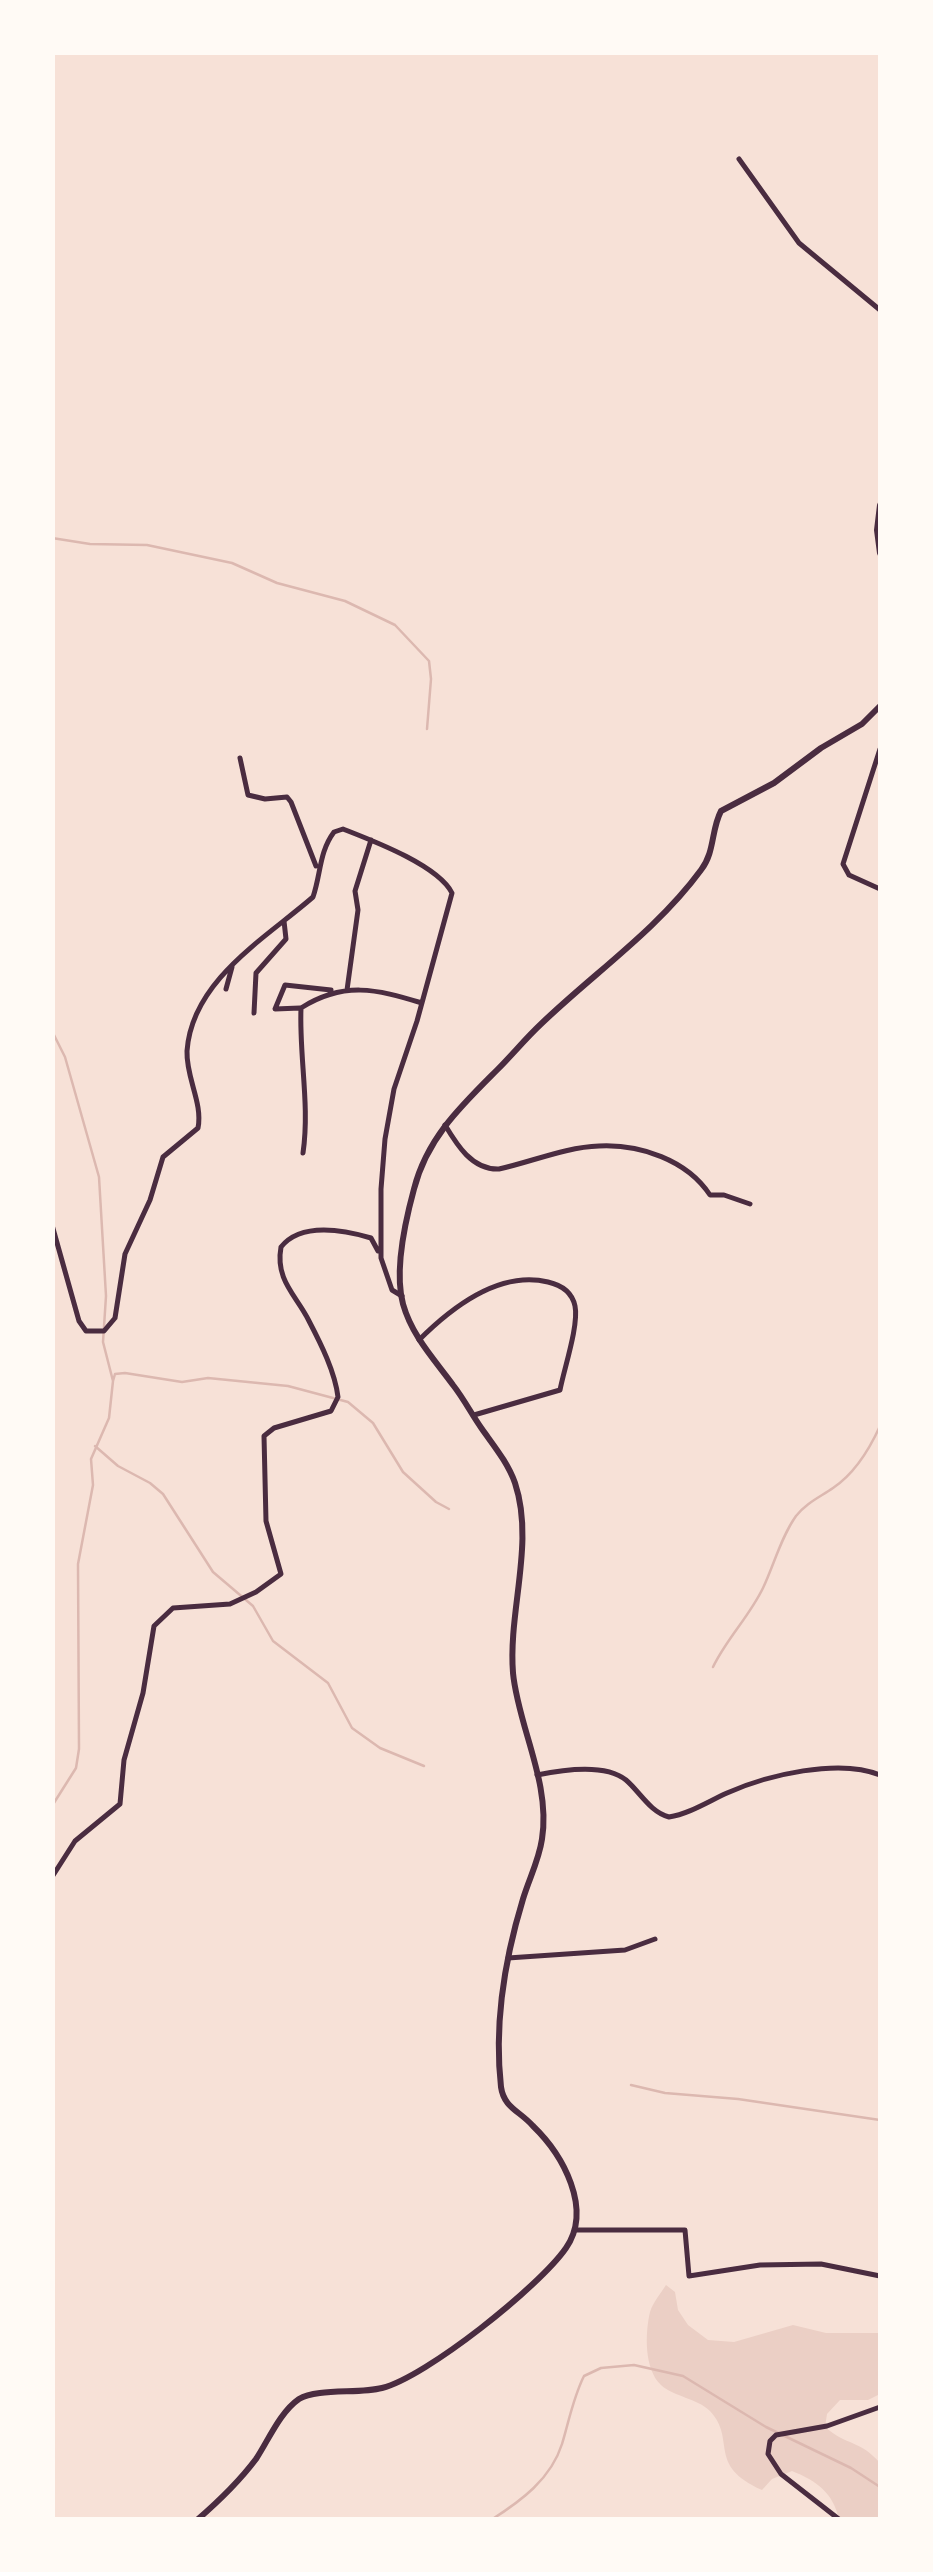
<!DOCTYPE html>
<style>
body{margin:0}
#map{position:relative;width:933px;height:2572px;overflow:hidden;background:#f7e1d7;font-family:Poppins,sans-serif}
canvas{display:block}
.frame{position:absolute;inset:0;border:55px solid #fffaf5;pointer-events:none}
</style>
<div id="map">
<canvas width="933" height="2572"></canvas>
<div class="frame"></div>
</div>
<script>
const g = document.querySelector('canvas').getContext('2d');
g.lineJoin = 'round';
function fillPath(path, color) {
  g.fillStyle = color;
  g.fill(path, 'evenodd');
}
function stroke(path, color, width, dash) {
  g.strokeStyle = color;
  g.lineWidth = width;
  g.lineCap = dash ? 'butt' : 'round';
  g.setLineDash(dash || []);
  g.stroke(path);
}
fillPath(new Path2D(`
 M666 2285 675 2292 678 2310 688 2325 708 2340 734 2342 793 2325 826 2333H880V2394L868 2400H840L827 2414 825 2427C847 2446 860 2440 880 2463V2519H839C833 2493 817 2481 792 2471L772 2479 762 2490C706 2465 737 2440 710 2411 697 2398 674 2397 661 2385 644 2369 645 2333 650 2312 653 2302 661 2293 666 2285Z`), '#ebcfc5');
stroke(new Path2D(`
 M52 538 90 544 147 545 232 563 277 583 345 601 395 625 429 661 431 679 427 729
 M52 1031 65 1057 99 1177 106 1296 103 1342 113 1381 109 1418 91 1459 93 1485 78 1564 79 1749 76 1768 52 1806
 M113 1381 115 1374 125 1373 182 1382 208 1378 288 1386 348 1402 373 1423 403 1472 436 1502 449 1509
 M95 1446 118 1466 150 1483 163 1494 213 1572 253 1606 273 1641 328 1683 352 1728 380 1748 424 1766
 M713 1667C727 1638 749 1617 763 1588 774 1565 781 1537 796 1516 806 1503 820 1497 833 1488 854 1474 870 1448 880 1426
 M631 2085 665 2093 738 2099 880 2120
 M491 2520C521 2501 551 2479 562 2444 569 2421 573 2398 584 2376L601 2368 634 2365 683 2376 766 2427 851 2468 880 2487`), '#dcb8b0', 2.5);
stroke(new Path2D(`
 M739 159 799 243 880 310
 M880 749 843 864 849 875 880 889
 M240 758 248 795 265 799 287 797 291 802 316 866
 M226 989 232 967
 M347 990 358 910 355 891 371 840
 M300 1008 275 1009 285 985 331 990
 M254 1013 256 973 286 939 284 921
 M445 1125C457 1145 472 1170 499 1169 531 1162 566 1147 599 1146 640 1144 687 1160 710 1195H724L750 1204
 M303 1153C310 1105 299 1056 301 1008 344 981 376 989 422 1003
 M52 1225 79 1321 86 1331H104L115 1318 125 1254 150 1200 163 1157 198 1128C203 1103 186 1078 187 1051 192 980 266 938 313 897 321 874 319 852 334 832L343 829C371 840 438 865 452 893L417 1021 394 1089 385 1139 381 1189V1258L392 1290 402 1296
 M419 1340C451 1308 499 1270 548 1282 561 1285 572 1292 575 1306 579 1325 564 1369 560 1390L474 1415
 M537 1775C561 1770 605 1763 626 1780 640 1792 650 1812 669 1817 689 1814 709 1801 727 1793 767 1775 839 1758 880 1775
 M52 1877 75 1841 120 1804 124 1760 143 1693 154 1626 173 1608 230 1604 256 1592 281 1574 266 1521 264 1436 274 1428 331 1411 338 1397C335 1372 321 1344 309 1321 296 1295 275 1280 281 1247 301 1222 344 1230 371 1238L378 1251
 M508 1958 625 1950 655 1939
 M575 2230H685L689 2276 760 2265 821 2264 880 2276
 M840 2520 781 2474 768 2454 770 2441 776 2435 827 2426 880 2407`), '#4a2c40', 5);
stroke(new Path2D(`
 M880 505 877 530 880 553
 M197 2520C219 2501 238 2483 256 2459 268 2441 280 2412 299 2399 317 2388 359 2394 382 2388 426 2377 539 2287 566 2248 593 2209 563 2155 533 2126 520 2111 504 2108 501 2087 494 2025 505 1958 523 1899 529 1879 539 1860 542 1839 551 1783 518 1726 513 1673 508 1611 535 1543 515 1483 508 1463 494 1446 482 1429 472 1415 464 1399 453 1385 434 1359 412 1336 403 1304 394 1271 405 1222 414 1189 427 1138 461 1106 497 1070 512 1055 526 1038 541 1024 594 973 657 930 701 870 715 852 711 830 721 811L774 783 821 748 862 724 880 706`), '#4a2c40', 6);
</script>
